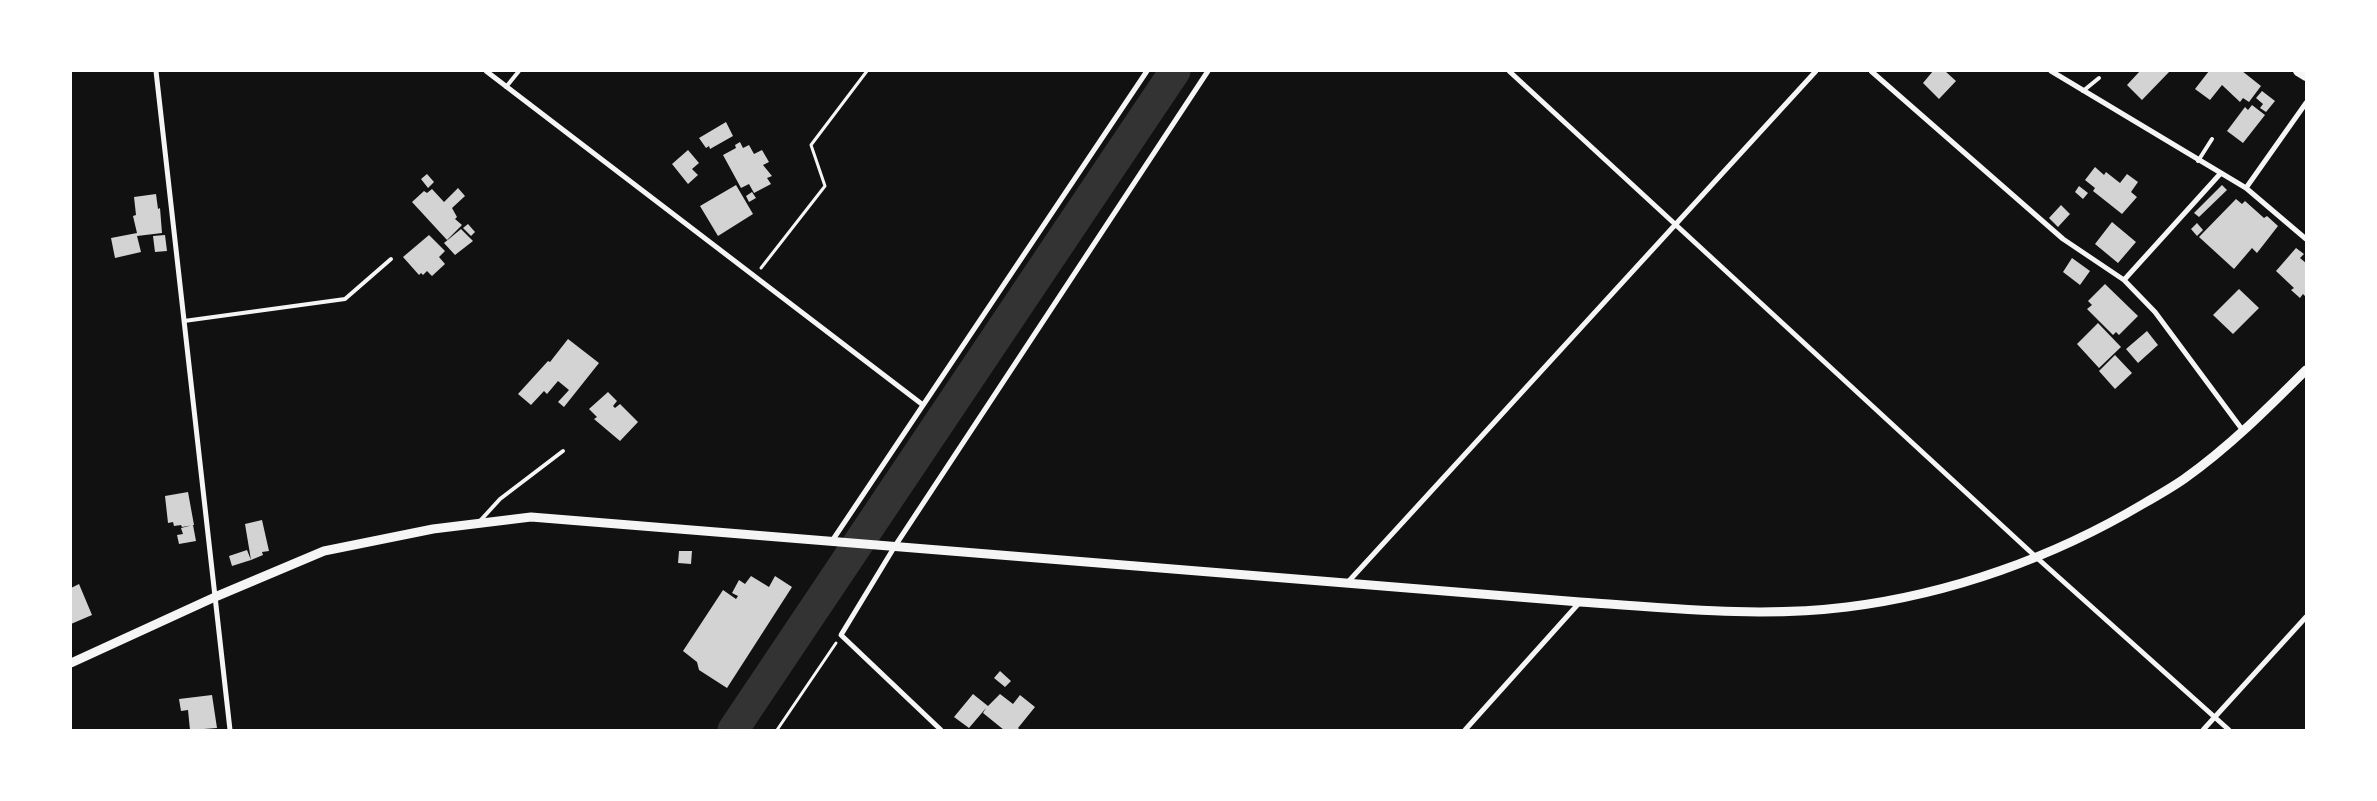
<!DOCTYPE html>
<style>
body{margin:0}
#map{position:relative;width:2377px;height:801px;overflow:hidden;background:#111;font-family:Montserrat,sans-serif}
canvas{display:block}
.frame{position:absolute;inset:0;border:72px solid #fff;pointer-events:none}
</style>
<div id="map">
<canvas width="2377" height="801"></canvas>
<div class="frame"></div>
</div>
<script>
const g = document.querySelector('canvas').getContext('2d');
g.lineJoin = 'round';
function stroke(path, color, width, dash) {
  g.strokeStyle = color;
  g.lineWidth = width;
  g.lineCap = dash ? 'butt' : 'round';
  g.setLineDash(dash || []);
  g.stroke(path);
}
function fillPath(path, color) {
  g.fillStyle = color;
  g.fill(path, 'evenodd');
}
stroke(new Path2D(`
 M733 730 1175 71`), '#333', 31);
fillPath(new Path2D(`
 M1933 71H1945L1956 81 1939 99 1923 83Z
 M2140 71H2170L2142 100 2127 85Z
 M2209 71H2242L2261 86 2249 102 2243 98 2240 102 2222 85 2210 100 2195 89Z
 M2262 91 2275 101 2266 112 2260 108 2263 104 2256 98Z
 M2252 105 2265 115 2243 143 2227 131 2245 107 2248 110Z
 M726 122 733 136 710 149 709 146 706 148 699 138Z
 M740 142 743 148 749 145 754 154 762 150 769 162 763 165 772 176 767 178 771 184 754 193 749 184 741 188 723 155 736 148 735 145Z
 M688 150 699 163 692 169 698 175 688 184 672 164Z
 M2095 167 2104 175 2106 172 2120 183 2127 174 2138 182 2131 192 2137 197 2122 214 2093 191 2095 188 2085 180Z
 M427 174 434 182 428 188 421 179Z
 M736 185 753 214 718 236 700 206Z
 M2222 185 2227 190 2199 217 2194 213Z
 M2079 186 2088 193 2083 199 2075 192Z
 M458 188 465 196 452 208 457 217 455 219 462 225 447 240 412 202 424 191 427 193 432 189 444 202Z
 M752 192 756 198 749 202 746 196Z
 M156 194 158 209 160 208 162 233 137 236 141 252 115 258 111 238 137 233 133 216 136 215 134 197Z
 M2236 199 2242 204 2245 201 2264 218 2267 216 2278 226 2257 253 2252 248 2234 269 2199 237Z
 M2061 205 2070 214 2058 227 2049 218Z
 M2112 222 2136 242 2118 263 2095 244Z
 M2197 223 2203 230 2197 236 2191 229Z
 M468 224 475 232 471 236 463 228Z
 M461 229 473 241 455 255 444 243Z
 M165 235 167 251 155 252 153 236Z
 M429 235 445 251 439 257 445 264 432 276 427 271 423 275 421 273 419 275 403 257Z
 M2296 248 2304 254 2300 258 2306 263V297L2303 294 2300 298 2291 290 2294 288 2276 271Z
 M2072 258 2090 271 2080 285 2063 272Z
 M2105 284 2138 316 2119 335 2116 332 2113 335 2087 309 2092 305 2088 301Z
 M2239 289 2259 308 2233 334 2213 315Z
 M2098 323 2121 347 2099 368 2077 344Z
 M2147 331 2158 345 2138 363 2126 349Z
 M568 339 599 363 564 407 558 402 569 390 558 381 547 394 544 391 531 405 518 394 548 361 550 362Z
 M2115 355 2132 373 2115 389 2099 371Z
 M608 392 617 401 613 406 615 408 620 404 638 422 620 441 594 419 597 417 589 409Z
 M188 492 194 525 182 527 181 525 174 526 173 522 168 523 165 496Z
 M262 520 269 551 262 552 263 555 251 560 245 524Z
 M193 525 196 541 179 544 177 535 183 534 181 528Z
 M247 550 251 560 232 566 229 556Z
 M679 551H692L691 564 678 563Z
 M751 576 769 587 775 576 792 587 727 688 699 670 697 662 683 651 723 590 736 599 738 596 732 593 739 580 745 584Z
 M79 584 92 615 71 624V588Z
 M1000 671 1011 681 1005 687 994 678Z
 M973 694 988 706 1000 694 1013 704 1020 695 1035 707 1018 728 1020 730H1004L983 713 986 708 969 728 954 717Z
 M212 695 217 728 190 730 188 710 181 711 179 699Z`), '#d3d3d3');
stroke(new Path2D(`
 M761 268 825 186 811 145 867 71
 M777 730 836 643`), '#f5f5f5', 3);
stroke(new Path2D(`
 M506 87 519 71
 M2083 91 2099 78
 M2198 161 2212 139
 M184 321 345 299 391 259
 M479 522 500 499 563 451`), '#f5f5f5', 4);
stroke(new Path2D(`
 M156 71 230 730
 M486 71 923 405
 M1509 71 2036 557 2229 730
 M1871 71 2063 239 2124 280 2155 312 2244 432
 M2051 71 2246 188 2306 239
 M2246 188 2306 103
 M2124 280 2220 174
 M832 541 1147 71
 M1348 582 1816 71
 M941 730 841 635 895 546 1208 71
 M1465 730 1580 602
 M2203 730 2306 617`), '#f5f5f5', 5);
stroke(new Path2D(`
 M71 663 215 597 324 551 433 529 531 517 1580 602C1669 608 1759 618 1847 607 1951 594 2054 557 2143 504 2157 496 2171 488 2184 479 2229 447 2267 409 2306 370`), '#f5f5f5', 9);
stroke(new Path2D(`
 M2298 71 2306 76`), '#f5f5f5', 10);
</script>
